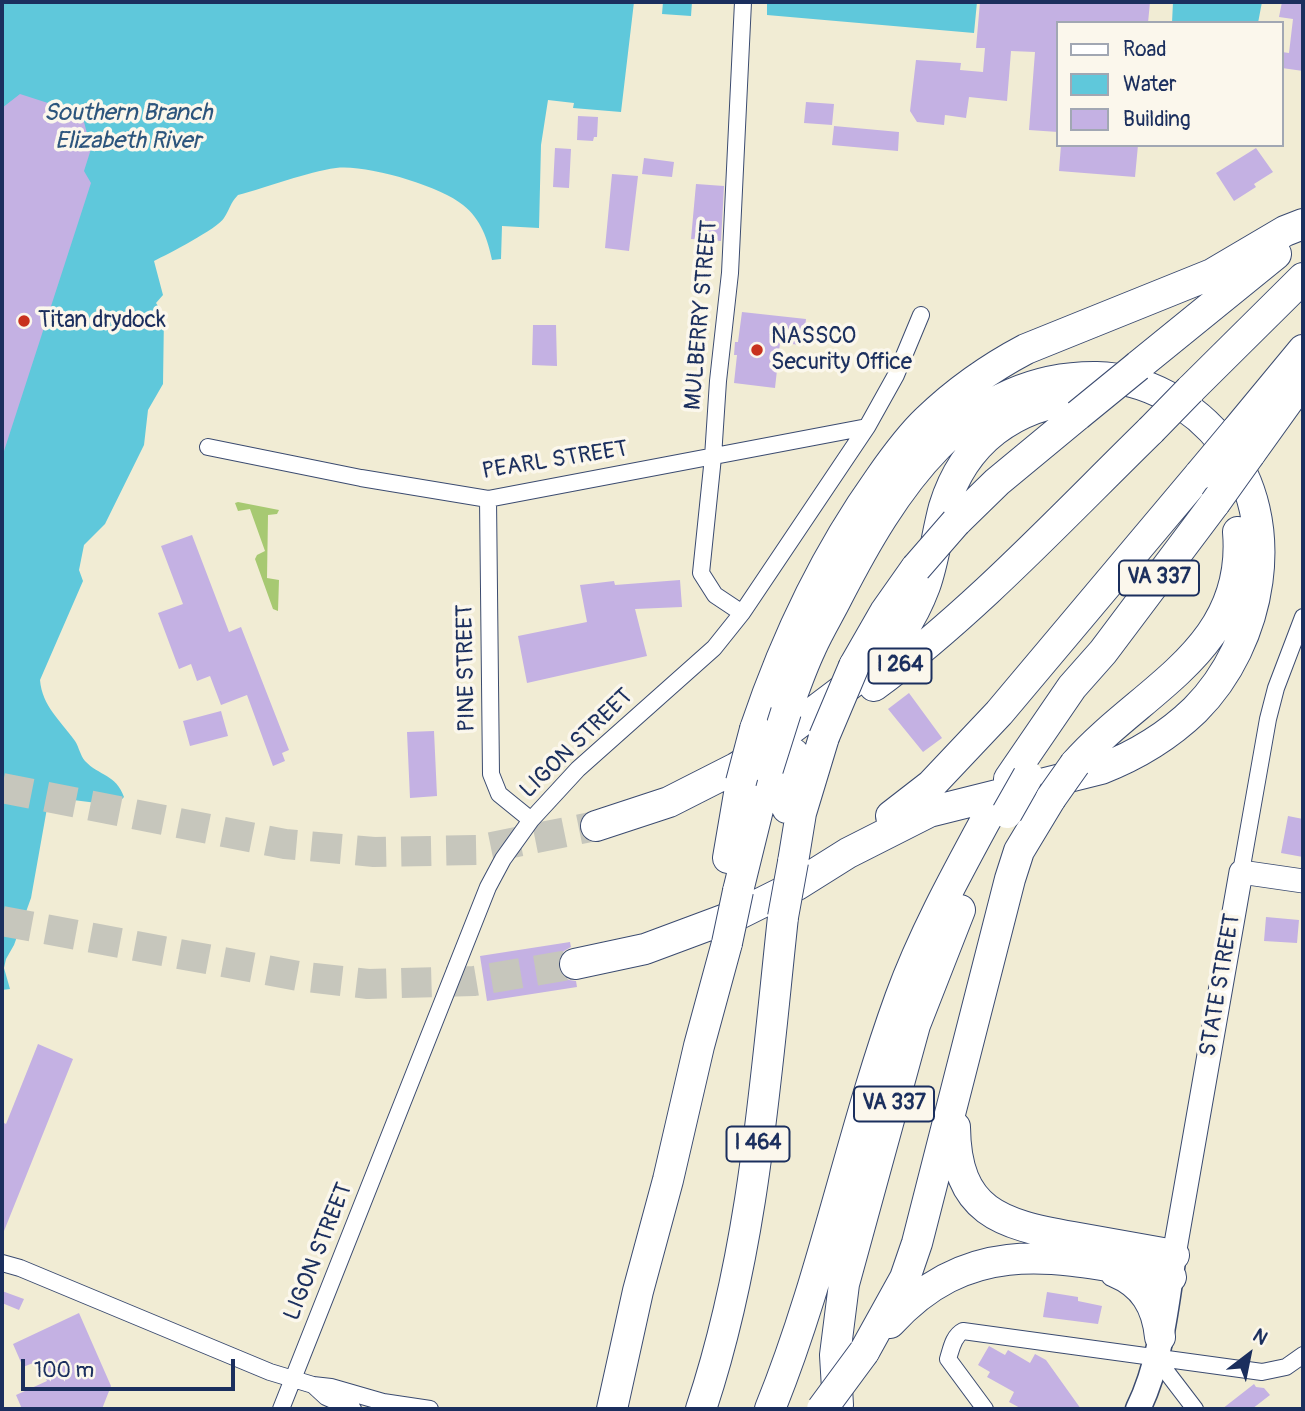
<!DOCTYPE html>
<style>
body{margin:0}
#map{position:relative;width:1305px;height:1411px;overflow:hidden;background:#f1ecd4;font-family:Pangolin,sans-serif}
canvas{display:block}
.frame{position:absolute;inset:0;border:4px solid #1b2f5e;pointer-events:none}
.legend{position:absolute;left:1056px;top:21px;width:228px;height:126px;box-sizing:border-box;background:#fbf7ec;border:2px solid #a1a7b3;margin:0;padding:9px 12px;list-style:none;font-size:21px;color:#1b2f5e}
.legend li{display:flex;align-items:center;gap:14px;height:35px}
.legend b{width:35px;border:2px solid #a1a7b3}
.north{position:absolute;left:1214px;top:1320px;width:70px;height:70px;-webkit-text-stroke:5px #fbf7ec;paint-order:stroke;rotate:32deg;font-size:19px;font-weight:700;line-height:28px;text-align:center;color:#1b2f5e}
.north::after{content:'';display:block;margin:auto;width:24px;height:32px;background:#1b2f5e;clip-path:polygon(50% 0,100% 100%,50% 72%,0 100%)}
.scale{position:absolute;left:21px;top:1359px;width:214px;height:32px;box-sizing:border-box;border:4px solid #1b2f5e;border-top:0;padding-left:9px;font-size:21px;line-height:24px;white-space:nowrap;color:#1b2f5e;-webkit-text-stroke:5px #fbf7ec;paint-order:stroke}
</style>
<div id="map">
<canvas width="1305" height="1411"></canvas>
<div class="frame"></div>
<ul class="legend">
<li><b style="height:9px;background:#fff"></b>Road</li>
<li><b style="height:19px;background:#5fc8db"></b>Water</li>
<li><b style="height:19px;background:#c4b1e3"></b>Building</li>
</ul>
<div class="north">N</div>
<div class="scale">100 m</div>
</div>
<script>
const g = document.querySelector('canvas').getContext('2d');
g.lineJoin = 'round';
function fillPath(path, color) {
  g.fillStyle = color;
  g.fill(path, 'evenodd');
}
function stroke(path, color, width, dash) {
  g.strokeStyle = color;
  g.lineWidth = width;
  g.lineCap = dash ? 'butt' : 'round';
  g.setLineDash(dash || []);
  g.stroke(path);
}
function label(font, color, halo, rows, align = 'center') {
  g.font = font + ' Pangolin,sans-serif';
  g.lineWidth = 7;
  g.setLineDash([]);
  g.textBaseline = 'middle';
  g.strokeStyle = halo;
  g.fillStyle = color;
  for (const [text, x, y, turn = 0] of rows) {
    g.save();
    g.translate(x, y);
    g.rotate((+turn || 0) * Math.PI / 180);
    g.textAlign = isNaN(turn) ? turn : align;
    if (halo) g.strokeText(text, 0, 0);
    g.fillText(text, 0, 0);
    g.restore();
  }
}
fillPath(new Path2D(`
 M238 502 279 510 277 514 268 515 267 578 279 580 278 611 273 609 255 559 257 555 265 551 250 509 238 511 235 503Z`), '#a7c972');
fillPath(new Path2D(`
 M2 2H634L621 112 573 108 574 103 548 100 541 145 539 228 502 226 501 259 492 260C488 240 481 219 463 205 440 186 366 164 336 168 307 172 268 187 238 195 230 203 230 209 224 218 217 229 168 254 154 261L163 295 156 303 164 315 163 384 148 410 144 445 105 524 84 545 79 570 83 581 40 680C42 706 61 721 75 741 79 747 80 755 85 761 99 776 116 774 124 797L119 802 105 804 49 797 31 898 14 945 6 959 4 968 10 989 2 990Z
 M663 2H692L691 16 662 14Z
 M767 2H977L974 33 767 15Z
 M1173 2H1262L1258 23H1172Z`), '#5fc8db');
fillPath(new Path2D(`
 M980 2H1150L1148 23H1058V132L1029 130 1035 52 1011 51 1007 101 969 97 966 118 945 115 944 125 917 122 910 111 916 60 961 63 960 70 983 72 985 48H976Z
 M1282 2H1303V71L1282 68V52L1289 53 1293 19 1279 17Z
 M20 94 82 114 91 149 84 171 91 183 4 451H2V108Z
 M806 102 834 104 832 125 804 123Z
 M578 116 598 117 597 137H594L593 141 577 140Z
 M834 126 899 132 898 151 832 145Z
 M1061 145H1138L1135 177 1059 171Z
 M555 148 571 149 569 188 553 187Z
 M1256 148 1273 172 1254 184 1256 187 1234 201 1216 173Z
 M644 158 674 162 672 177 642 174Z
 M612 174 638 176 629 251 605 248Z
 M696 184 724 186 721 241 691 239Z
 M742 312 806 319 803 345 780 343 775 388 734 383 737 355H734L735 342H738Z
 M533 325H556L557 366 532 365Z
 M192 535 229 632 241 627 289 750 282 753 285 761 273 766 247 695 221 705 210 676 197 681 191 664 179 669 158 613 183 604 161 546Z
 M680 580 682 607 635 609 647 656 527 683 518 636 587 622 580 585 614 581 615 585Z
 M909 693 942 738 923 752 888 709Z
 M221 711 228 736 190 746 183 721Z
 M434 731 437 796 410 798 407 732Z
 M1288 816 1303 819V857L1281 853Z
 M1266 917 1299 920 1297 943 1264 941Z
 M570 942 571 947 564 951 559 958 558 967 563 976 569 980 576 981 577 987 487 1001 480 956Z
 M38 1044 73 1059 2 1236V1122L6 1124Z
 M2 1291 24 1299 19 1310 2 1303Z
 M1047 1292 1078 1297V1301L1102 1306 1098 1324 1043 1317Z
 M79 1313 111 1386 102 1409H22L16 1395 47 1381 38 1361 23 1367 13 1344Z
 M989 1346 1005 1355 1008 1350 1030 1363 1035 1354 1046 1360 1081 1409H1022L1009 1402 1014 1392 987 1377 990 1372 978 1365Z
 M1254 1384 1256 1387 1264 1388 1270 1395 1252 1409H1222Z`), '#c4b1e3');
stroke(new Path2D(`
 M2 788 285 844 374 852 477 850 596 826
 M2 921 298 976 368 984 474 981 575 964`), '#c6c6bc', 30, [30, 15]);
const street = new Path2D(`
 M208 447 361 478 488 499 867 427
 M488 499 491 774 499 794 531 820
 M742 613 715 595 701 573 713 457 718 381 730 273 743 2
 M1241 872 1268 719 1276 688 1303 617
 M2 1263 20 1268 270 1372 313 1385 331 1387 383 1402 430 1409
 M1156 1358 1195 1409
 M313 1385 326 1397 353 1409
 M281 1409 488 887 503 859 531 820 578 769 714 648 742 613 867 427 896 375 921 315
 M985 1409 948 1359C951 1350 953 1336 963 1331L1262 1372 1286 1367 1303 1355`);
const secondary = new Path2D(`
 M1174 1255 1241 872 1303 881`);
const primary = new Path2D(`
 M1138 1409C1160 1364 1166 1310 1173 1261`);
const highway = new Path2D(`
 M1138 366 1276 254
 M1190 390 1303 278
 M1236 431 1303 350
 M1250 454 1303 380
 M956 522 997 482 1078 415
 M854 666 885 612 916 568
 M874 686C975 611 1061 518 1151 430
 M755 729C785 640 825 555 880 478 894 458 909 437 927 420 956 392 990 368 1026 349L1212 274 1285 231 1303 224
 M775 741 869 670C894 647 913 618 925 586 934 561 937 533 944 507 964 441 1014 405 1082 398
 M1075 764C1141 689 1248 650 1238 532
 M1009 779 1072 687 1103 652 1215 503
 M787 808 794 754
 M891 816 931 785 999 713 1200 474
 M596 826 669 802 736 768 762 752
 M728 858 741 782
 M793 862 801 813 824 737
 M738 891 768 769
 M575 964 645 949 739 914 797 885 848 853 929 812 1101 769C1137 755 1167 737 1195 710 1262 643 1285 522 1224 444 1194 405 1146 378 1097 377 963 375 892 491 838 596 829 614 819 630 811 648 801 669 794 690 786 712
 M955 1127C956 1212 1000 1224 1073 1237 1107 1243 1141 1249 1174 1255
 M1115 1272C1144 1284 1157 1306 1160 1337
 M890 1323C974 1231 1064 1259 1171 1277
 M864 1352 905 1278 917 1243 1010 879 1019 851 1051 798
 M838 1405 835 1355 844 1284 915 1025 960 910
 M612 1409 638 1291 668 1180 699 1046 727 943
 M701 1409C754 1250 765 1083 783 917
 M770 1409C824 1276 851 1133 900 998 923 935 956 875 988 816`);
stroke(street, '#3b4b70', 18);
stroke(secondary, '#3b4b70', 25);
stroke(primary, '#3b4b70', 27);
stroke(highway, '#3b4b70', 32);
stroke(street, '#fff', 16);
stroke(secondary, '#fff', 23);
stroke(primary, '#fff', 24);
stroke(highway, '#fff', 30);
const highwayBridge = new Path2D(`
 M1078 415 1138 366
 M1151 430 1190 390
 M1200 474 1236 431
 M1215 503 1250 454
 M916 568 956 522
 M824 737 854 666
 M768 769 786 712
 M741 782 755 729
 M1051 798 1075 764
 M1007 813 1028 776
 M783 917 793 862
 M727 943 738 891
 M822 1409 864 1352`);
stroke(highwayBridge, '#3b4b70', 32, []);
stroke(highwayBridge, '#fff', 30);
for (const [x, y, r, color] of [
 [24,321,7,"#c8321e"],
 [757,350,7,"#c8321e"]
]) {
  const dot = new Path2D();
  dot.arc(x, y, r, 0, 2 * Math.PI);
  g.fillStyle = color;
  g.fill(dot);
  stroke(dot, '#fbf7ec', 2.5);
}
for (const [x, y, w] of [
 [1159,578,80],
 [900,666,63],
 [894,1104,80],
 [758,1144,63]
]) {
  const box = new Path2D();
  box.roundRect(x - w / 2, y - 17.5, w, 35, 5);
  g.fillStyle = '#fbf7ec';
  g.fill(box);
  stroke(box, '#1b2f5e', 2);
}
label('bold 21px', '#1b2f5e', null, [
 ["VA 337",1159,578],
 ["I 264",900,666],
 ["VA 337",894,1104],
 ["I 464",758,1144]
]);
label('23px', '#1b2f5e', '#fbf7ec', [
 ["MULBERRY STREET",702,315,-85],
 ["PEARL STREET",555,461,-9],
 ["PINE STREET",467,668,-91],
 ["LIGON STREET",577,744,-44],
 ["STATE STREET",1221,985,-80],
 ["LIGON STREET",319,1252,-68]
]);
label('23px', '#1b2f5e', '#fbf7ec', [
 ["Titan drydock",38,321],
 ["NASSCO",771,337],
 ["Security Office",771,363]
], 'left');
label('italic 24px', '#2c557d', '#fbf7ec', [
 ["Southern Branch",128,114],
 ["Elizabeth River",128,142]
]);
</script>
